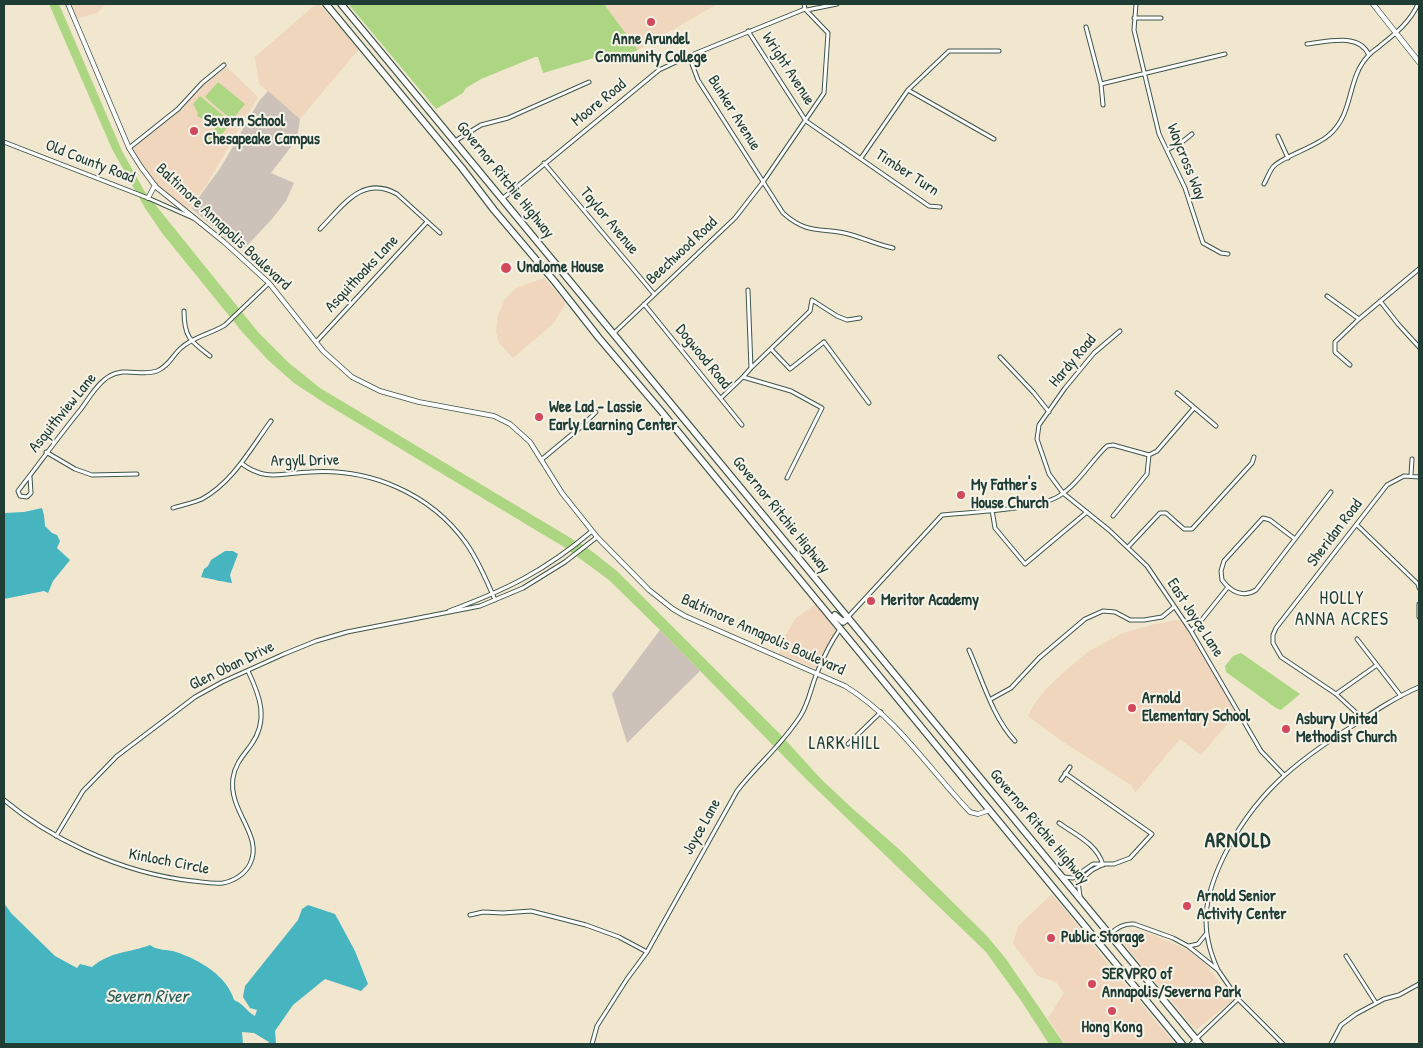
<!DOCTYPE html>
<style>
body{margin:0}
#map{position:relative;width:1423px;height:1048px;overflow:hidden;background:#f1e7cf;font-family:"Patrick Hand",sans-serif}
canvas{display:block}
.frame{position:absolute;inset:0;border:5px solid #1f3d34;pointer-events:none}
</style>
<div id="map">
<canvas width="1423" height="1048"></canvas>
<div class="frame"></div>
</div>
<script>
const g = document.querySelector('canvas').getContext('2d');
g.lineJoin = 'round';
function fillPath(path, color) {
  g.fillStyle = color;
  g.fill(path, 'evenodd');
}
function stroke(path, color, width, dash) {
  g.strokeStyle = color;
  g.lineWidth = width;
  g.lineCap = dash ? 'butt' : 'round';
  g.setLineDash(dash || []);
  g.stroke(path);
}
function label(font, color, halo, rows, align = 'center') {
  g.font = font + ' "Patrick Hand",sans-serif';
  g.lineWidth = 4;
  g.setLineDash([]);
  g.textBaseline = 'middle';
  g.strokeStyle = halo;
  g.fillStyle = color;
  for (const [text, x, y, turn = 0] of rows) {
    g.save();
    g.translate(x, y);
    g.rotate((+turn || 0) * Math.PI / 180);
    g.textAlign = isNaN(turn) ? turn : align;
    if (halo) g.strokeText(text, 0, 0);
    g.fillText(text, 0, 0);
    g.restore();
  }
}
fillPath(new Path2D(`
 M68 4H106L97 13 75 19Z
 M316 4H319L359 49 300 119 259 84 255 57Z
 M604 4H717L638 50Z
 M227 67 258 97 207 184 186 212 156 187 129 148 178 109 187 102 193 92Z
 M544 278 566 303 553 324 513 358 499 343 496 332 498 315 505 299 516 288Z
 M816 604 836 629 816 669 779 654 785 636 796 618Z
 M1183 619 1236 714 1201 755 1180 739 1135 793 1131 785 1060 740 1028 716 1035 703 1046 689 1064 672 1089 651 1123 633 1155 624Z
 M1052 894 1121 980 1175 1044H1065L1048 1018 1064 993 1056 982 1038 976 1013 944 1018 926Z
 M1137 930 1156 936 1188 950 1207 966 1233 1000 1196 1030 1118 937 1125 932Z`), '#efd6bc');
fillPath(new Path2D(`
 M268 91 300 119 297 139 271 173 294 183 286 201 272 219 242 251 191 208 221 167 259 101Z
 M660 630 700 671 627 743 612 694Z`), '#cdc2b9');
fillPath(new Path2D(`
 M49 4H59L122 151 145 192 258 332 289 363 320 388 589 549 617 571 780 734 821 779 853 809 900 850 987 936 1006 959 1064 1044H1049L1022 1002 986 952 807 780 660 630 609 580 564 547 326 404 294 383 268 360 243 333 162 233 145 208 112 149Z
 M353 4H604L638 50 631 53 594 58 543 73 538 57H535L481 79 466 88 463 93 436 109 350 6Z
 M218 82 245 104 232 120 205 97Z
 M200 96 225 117 222 121 228 126 215 145 207 139 215 128 217 127 197 116 198 113 193 104Z
 M1241 653 1300 694 1281 710 1276 708 1226 672 1225 666 1233 656Z`), '#add682');
fillPath(new Path2D(`
 M42 508 44 515 45 526 52 533 57 535 60 541 57 548 70 560 53 581 48 593 44 591 4 599V513L24 512Z
 M225 551H233L238 554 230 575 232 583C229 583 206 578 201 577L204 569 208 566 211 560Z
 M4 903 11 913 55 956 77 968 80 964 92 967C111 951 129 953 150 945 158 951 167 949 176 952 200 960 227 976 234 1000 246 1005 245 1011 255 1016L257 1010 250 1008 243 997 245 986 298 920 302 909 308 905 335 914 355 951 368 984 361 991 325 979 293 1005 275 1031 276 1044H267L269 1042 254 1033 242 1032 243 1044H4Z`), '#46b5c0');
const minor = new Path2D(`
 M1136 4 1134 30 1159 134 1185 188 1203 243 1221 253 1228 254
 M807 10 837 4
 M1134 18H1161
 M1086 27 1101 84 1103 105
 M748 31 806 121 929 206 940 207
 M1307 44C1326 42 1359 32 1369 55
 M689 56 698 80 783 213C810 237 823 226 852 235 866 239 878 245 893 248
 M1101 84 1225 54
 M908 90 994 139
 M1278 136 1288 158
 M455 141 481 125 508 118 589 82
 M4 142 148 198 193 218
 M129 148 178 109 202 83 224 65
 M1167 150 1182 142 1192 134
 M861 158 908 90 949 51H999
 M544 163 654 294
 M1264 184C1267 179 1269 172 1273 167 1281 157 1316 147 1329 135 1355 113 1346 78 1369 55 1372 51 1377 49 1381 45 1396 33 1410 22 1418 4
 M502 199 659 70 689 56 805 9
 M320 229C342 207 362 174 397 194L440 233
 M1327 296 1359 319
 M1380 301 1398 324 1419 347
 M644 304 742 425
 M184 311C184 337 190 341 210 356
 M1120 331 1094 353 1065 388 1039 425 1037 439 1049 474 1063 493 1109 530 1147 566 1191 631 1261 751 1284 775
 M614 333 735 218 763 182 824 93 828 33 805 9 804 4
 M316 342 427 222
 M771 349 790 369 824 342 869 403
 M1000 357 1034 393 1049 412
 M1350 365 1335 352V342L1359 319 1419 269
 M751 368 810 311 812 300 837 316 847 320 860 318
 M743 377 751 368 748 290
 M1177 393 1216 426
 M721 398 743 377 791 391 822 408 787 478
 M46 452 75 469 92 475 137 474
 M541 460 582 426 596 412
 M241 463C265 482 283 473 310 472 370 468 430 493 466 543 478 560 487 581 495 600
 M1411 475 1412 459
 M30 477 31 493 27 497 20 496 18 491C39 464 59 436 81 409 89 398 97 384 108 377 126 366 140 377 157 371 169 366 172 356 181 348 194 336 211 334 225 325L269 283
 M173 508C182 505 193 503 202 499 233 482 251 448 271 421
 M992 510 995 528 1025 564 1087 512
 M1113 516 1147 474 1149 455
 M1263 518 1270 520 1295 539 1256 590C1243 598 1231 592 1222 580L1221 571 1224 561Z
 M1357 525 1418 584 1419 588
 M1295 539 1331 492
 M1128 547 1160 513H1166L1184 529H1192L1252 463 1254 457
 M1419 604V617
 M449 611C506 590 545 571 592 531
 M848 617 942 515C970 512 1037 510 1059 496 1078 484 1091 461 1107 446L1113 445 1149 455 1157 451 1194 408
 M1191 631 1200 622 1228 587
 M1357 639 1401 696
 M969 650C982 679 993 718 1015 741
 M1336 694 1377 665
 M991 699 1011 688 1039 658 1085 619 1103 611 1115 612 1130 620H1144L1162 617 1174 607
 M1363 719 1336 694 1281 657 1273 643V635L1276 628 1387 485 1404 476 1419 477
 M848 744 881 712
 M1061 780 1070 767
 M4 800C28 820 56 837 84 850 119 866 156 877 193 881 203 882 213 884 223 883 234 881 245 874 250 864 264 835 228 812 233 778 235 764 243 756 251 745 269 720 260 696 248 671
 M1059 823C1076 835 1097 844 1103 865
 M56 836 83 791 117 756 195 697 222 682 284 654 316 641 347 632 480 606 523 588 565 562 597 537
 M1064 877 1073 878 1093 864H1114L1130 858 1152 834 1065 773
 M1080 896 1078 882 1092 870 1102 865
 M470 915 483 912 503 913 531 911 586 925 619 937 647 952
 M1110 934C1117 928 1124 923 1134 924L1173 938 1188 946 1218 970 1238 999 1283 1044
 M1189 946 1198 944 1206 934
 M1346 956 1376 1003
 M1218 970C1199 929 1204 898 1223 858 1254 794 1295 762 1354 725 1375 711 1396 697 1419 687
 M592 1044 597 1026 627 979 647 952 737 791C757 765 783 744 801 715 809 702 811 687 817 673 823 658 831 642 840 629
 M1191 1044 1238 999
 M1331 1044 1341 1025 1356 1014 1384 999 1399 995 1419 984`);
const tertiary = new Path2D(`
 M68 4 129 148 141 167 156 187 224 242 269 283 323 351 352 377 380 391 419 402 494 416 510 424 530 442 562 493 597 537 649 590 673 609 685 616 845 686C897 718 928 768 970 812L978 814 990 810
 M148 198 155 185`);
const secondary = new Path2D(`
 M1373 4 1419 62`);
const trunk = new Path2D(`
 M326 4 462 168 494 210 555 282 599 338 661 411 1182 1044
 M341 4 1200 1044
 M835 615 843 622 848 618`);
stroke(minor, '#3e564b', 5);
stroke(tertiary, '#3e564b', 5.5);
stroke(secondary, '#3e564b', 6);
stroke(trunk, '#3e564b', 8);
stroke(minor, '#fff', 3);
stroke(tertiary, '#fff', 4);
stroke(secondary, '#fff', 4.5);
stroke(trunk, '#fff', 5.5);
for (const [x, y, r, color] of [
 [651,22,5,"#d1495b"],
 [194,131,5,"#d1495b"],
 [506,268,6,"#d1495b"],
 [539,417,5,"#d1495b"],
 [961,495,5,"#d1495b"],
 [871,601,5,"#d1495b"],
 [1132,708,5,"#d1495b"],
 [1286,729,5,"#d1495b"],
 [1187,906,5,"#d1495b"],
 [1051,938,5,"#d1495b"],
 [1092,984,5,"#d1495b"],
 [1112,1011,5,"#d1495b"]
]) {
  const dot = new Path2D();
  dot.arc(x, y, r, 0, 2 * Math.PI);
  g.fillStyle = color;
  g.fill(dot);
  stroke(dot, '#f7f3e8', 2);
}
label('bold 16px', '#1f3d34', '#f7f3e8', [
 ["Anne Arundel",651,40,"center"],
 ["Community College",651,58,"center"],
 ["Severn School",204,122],
 ["Chesapeake Campus",204,140],
 ["Unalome House",517,268],
 ["Wee Lad - Lassie",549,408],
 ["Early Learning Center",549,426],
 ["My Father's",971,486],
 ["House Church",971,504],
 ["Meritor Academy",881,601],
 ["Arnold",1142,699],
 ["Elementary School",1142,717],
 ["Asbury United",1296,720],
 ["Methodist Church",1296,738],
 ["Arnold Senior",1197,897],
 ["Activity Center",1197,915],
 ["Public Storage",1061,938],
 ["SERVPRO of",1102,975],
 ["Annapolis/Severna Park",1102,993],
 ["Hong Kong",1112,1028,"center"]
], 'left');
label('16px', '#1f3d34', '#f7f3e8', [
 ["Wright Avenue",788,69,57],
 ["Moore Road",599,103,-39],
 ["Bunker Avenue",734,113,58],
 ["Old County Road",90,162,21],
 ["Waycross Way",1186,162,68],
 ["Timber Turn",907,173,33],
 ["Governor Ritchie Highway",505,180,51],
 ["Taylor Avenue",609,221,50],
 ["Baltimore Annapolis Boulevard",223,227,43],
 ["Beechwood Road",682,251,-43],
 ["Asquithoaks Lane",362,274,-47],
 ["Dogwood Road",703,357,51],
 ["Hardy Road",1073,361,-50],
 ["Asquithview Lane",63,413,-51],
 ["Argyll Drive",305,461,-1],
 ["Governor Ritchie Highway",781,515,51],
 ["Sheridan Road",1335,533,-53],
 ["East Joyce Lane",1195,618,57],
 ["Baltimore Annapolis Boulevard",763,635,24],
 ["Glen Oban Drive",232,666,-26],
 ["Joyce Lane",702,827,-61],
 ["Governor Ritchie Highway",1039,827,50],
 ["Kinloch Circle",169,862,11]
]);
g.letterSpacing = '1px';
label('18px', '#1f3d34', '#f7f3e8', [
 ["HOLLY",1342,599],
 ["ANNA ACRES",1342,620],
 ["LARK HILL",845,744]
]);
g.letterSpacing = '0px';
label('italic 18px', '#295b57', '#f7f3e8', [
 ["Severn River",147,997]
]);
g.letterSpacing = '1px';
label('bold 21px', '#1f3d34', '#f7f3e8', [
 ["ARNOLD",1238,841]
]);
g.letterSpacing = '0px';
</script>
